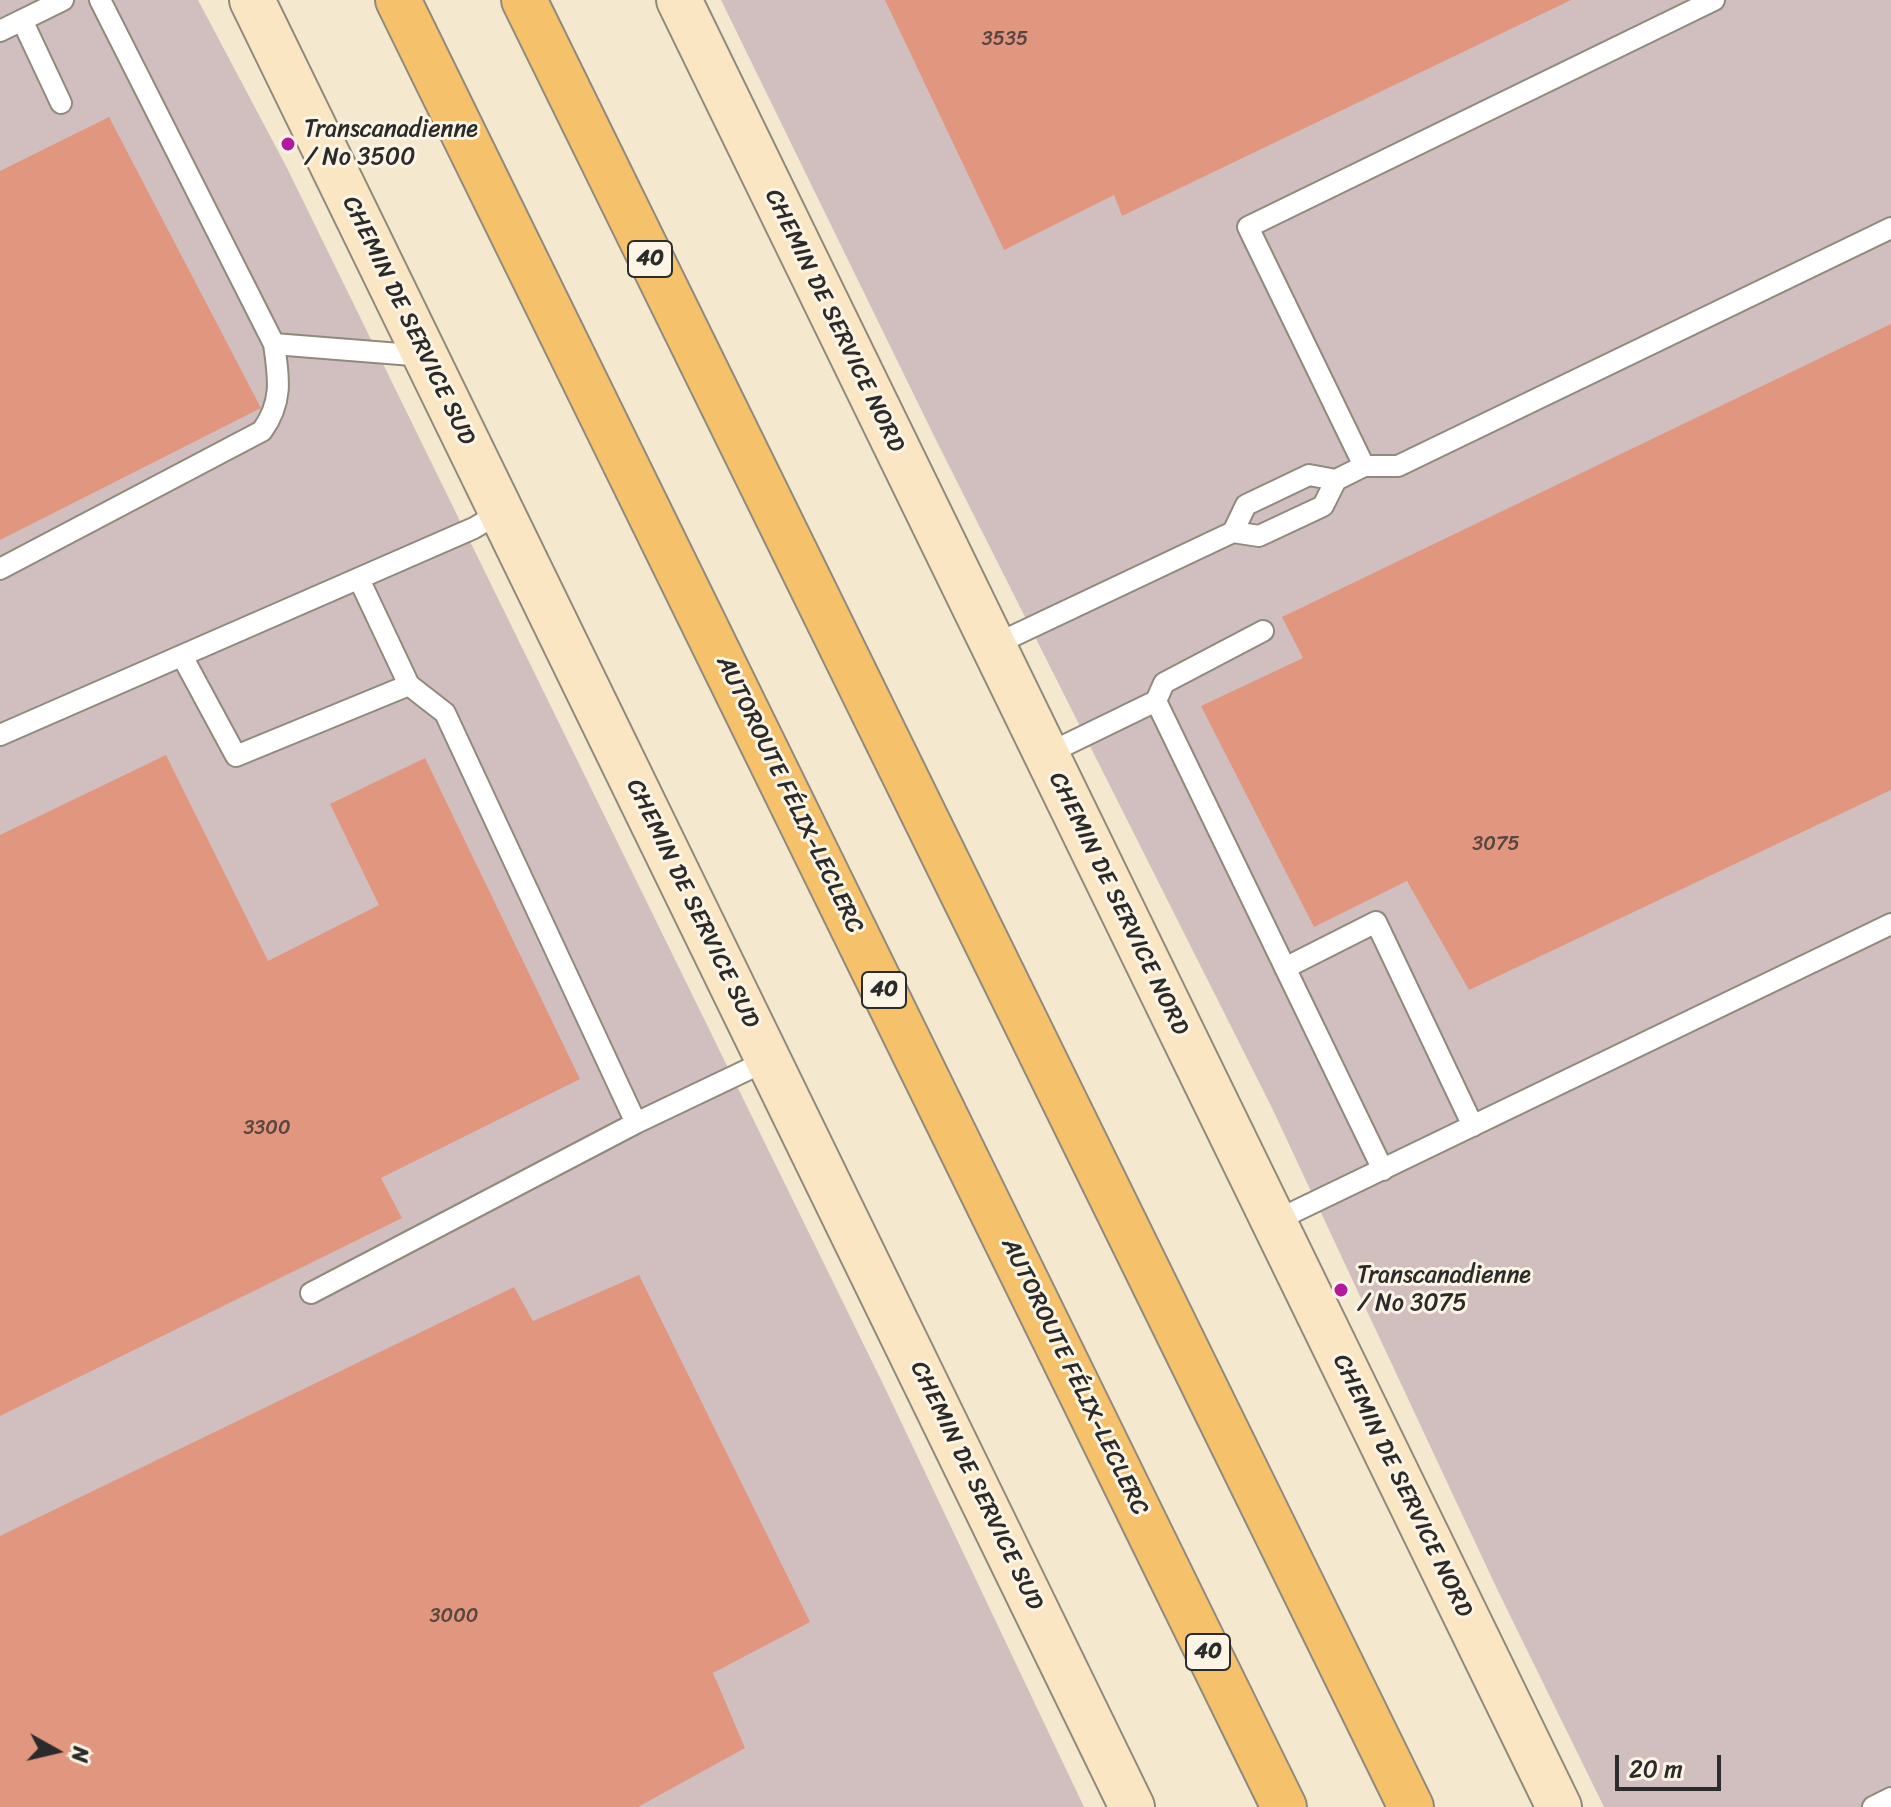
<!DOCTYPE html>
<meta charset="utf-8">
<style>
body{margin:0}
#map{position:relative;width:1891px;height:1807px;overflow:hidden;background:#f4e9cf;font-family:Sriracha,sans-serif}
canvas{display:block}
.north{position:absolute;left:16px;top:1711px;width:80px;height:80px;-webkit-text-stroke:6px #fcf5e5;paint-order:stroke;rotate:98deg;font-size:22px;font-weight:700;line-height:32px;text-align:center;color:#2b2b2b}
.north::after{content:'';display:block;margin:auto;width:28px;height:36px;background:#2b2b2b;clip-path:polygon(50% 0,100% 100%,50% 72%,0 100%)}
.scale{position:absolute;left:1615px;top:1755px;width:106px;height:36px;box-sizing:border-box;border:4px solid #2b2b2b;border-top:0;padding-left:10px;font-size:24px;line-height:28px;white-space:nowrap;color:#2b2b2b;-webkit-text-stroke:6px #fcf5e5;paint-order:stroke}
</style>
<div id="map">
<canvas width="1891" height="1807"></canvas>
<div class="north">N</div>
<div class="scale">20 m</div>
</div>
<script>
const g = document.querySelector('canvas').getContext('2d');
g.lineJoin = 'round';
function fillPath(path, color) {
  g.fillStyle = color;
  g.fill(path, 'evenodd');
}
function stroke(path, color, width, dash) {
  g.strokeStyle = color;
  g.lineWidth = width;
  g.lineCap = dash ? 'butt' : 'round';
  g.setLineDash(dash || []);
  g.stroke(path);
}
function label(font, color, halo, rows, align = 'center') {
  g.font = font + ' Sriracha,sans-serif';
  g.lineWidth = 6;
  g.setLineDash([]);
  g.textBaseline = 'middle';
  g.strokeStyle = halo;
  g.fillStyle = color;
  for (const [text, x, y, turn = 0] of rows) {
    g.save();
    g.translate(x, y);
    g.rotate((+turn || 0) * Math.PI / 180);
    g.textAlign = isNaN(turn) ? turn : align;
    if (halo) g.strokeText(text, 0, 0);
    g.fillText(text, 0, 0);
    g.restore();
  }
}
fillPath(new Path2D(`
 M0 0H198L287 168 885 1388 1084 1807H0Z
 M721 0H1891V1807H1604L1497 1589 1272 1108 935 438Z`), '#d1bfbf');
fillPath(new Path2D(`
 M885 0H1571L1122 216 1114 195 1004 250Z
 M109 117 261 408 0 540V171Z
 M1891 324V790L1469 990 1407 881 1314 927 1201 706 1303 658 1282 617Z
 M166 755 268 961 379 905 330 804 425 758 580 1079 381 1178 402 1218 0 1416V835Z
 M639 1275 810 1622 713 1673 745 1748 638 1807H0V1536L514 1287 533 1321Z`), '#e1967f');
const service = new Path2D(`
 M100 0 274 344 425 356
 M22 20 61 103
 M0 31 63 0
 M1364 466 1248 227 1714 0
 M1233 532 1246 505 1309 475 1336 480 1364 466H1398L1891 228
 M0 569 262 431C283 402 279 378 274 344
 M359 579 409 685 445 713 636 1123 768 1060
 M992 646 1233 532 1259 536 1323 506 1336 480
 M182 656 236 756 409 685
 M1156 701 1164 683 1263 631
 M0 735 474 528 501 512
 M1045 755 1156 701 1383 1170
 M1285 968 1376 922 1473 1126
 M1273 1222 1891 924
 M311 1293 636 1123
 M1873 1807 1891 1798`);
const secondary = new Path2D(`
 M252 0 1132 1807
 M679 0 1559 1807`);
const motorway = new Path2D(`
 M398 0 1284 1807
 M524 0 1411 1807`);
stroke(service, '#908a7d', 24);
stroke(secondary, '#908a7d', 48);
stroke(motorway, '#908a7d', 48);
stroke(service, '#fff', 20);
stroke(secondary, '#fbe6c4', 44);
stroke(motorway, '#f5c16b', 44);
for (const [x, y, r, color] of [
 [288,144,8,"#b5179e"],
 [1341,1290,8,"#b5179e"]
]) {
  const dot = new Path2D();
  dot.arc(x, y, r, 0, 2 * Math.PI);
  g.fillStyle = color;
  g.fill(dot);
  stroke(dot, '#fcf5e5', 3);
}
label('20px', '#584640', null, [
 ["3535",1005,40],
 ["3075",1496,845],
 ["3300",267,1129],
 ["3000",454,1617]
]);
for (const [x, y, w] of [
 [650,259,44],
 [884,990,44],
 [1208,1652,44]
]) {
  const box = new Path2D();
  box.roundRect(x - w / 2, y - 18, w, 36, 6);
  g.fillStyle = '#fcf5e5';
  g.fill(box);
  stroke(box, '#2b2b2b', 2);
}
label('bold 22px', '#2b2b2b', null, [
 ["40",650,259],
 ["40",884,990],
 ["40",1208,1652]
]);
label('24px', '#2b2b2b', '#fcf5e5', [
 ["Transcanadienne",304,130],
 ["/ No 3500",304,158],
 ["Transcanadienne",1357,1276],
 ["/ No 3075",1357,1304]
], 'left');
label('24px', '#2b2b2b', '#fcf5e5', [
 ["CHEMIN DE SERVICE SUD",408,321,64],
 ["CHEMIN DE SERVICE NORD",834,321,64],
 ["AUTOROUTE FÉLIX-LECLERC",789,795,64],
 ["CHEMIN DE SERVICE SUD",692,904,64],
 ["CHEMIN DE SERVICE NORD",1118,904,64],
 ["AUTOROUTE FÉLIX-LECLERC",1074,1377,64],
 ["CHEMIN DE SERVICE SUD",976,1486,64],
 ["CHEMIN DE SERVICE NORD",1402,1486,64]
]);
</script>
